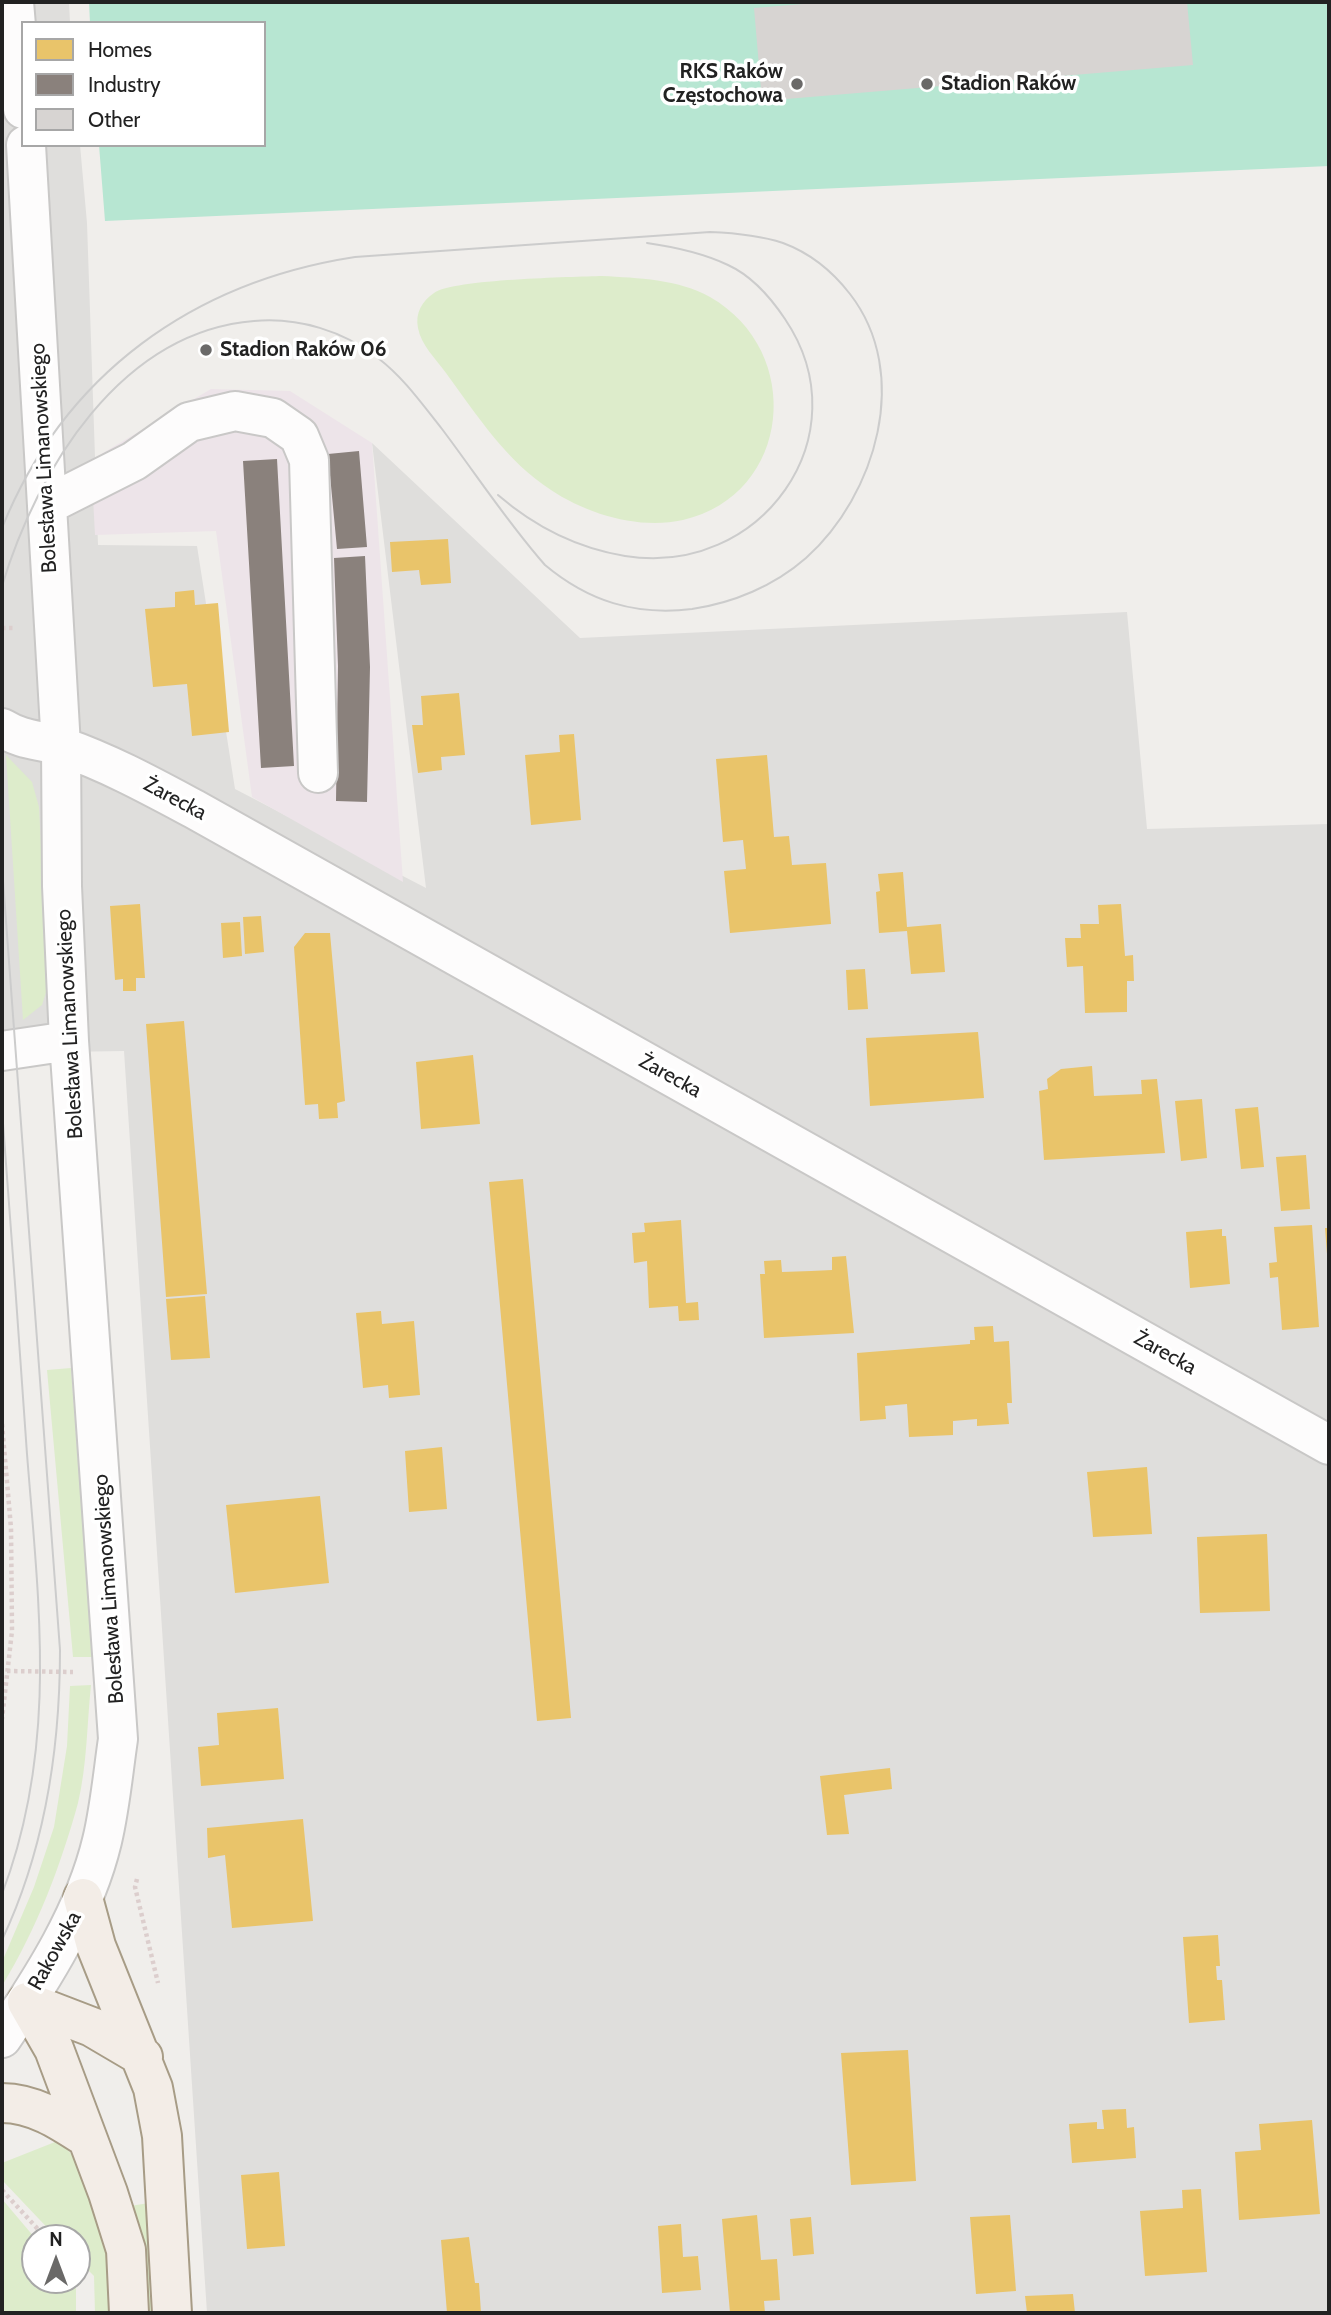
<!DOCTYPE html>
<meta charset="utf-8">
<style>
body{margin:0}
#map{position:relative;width:1331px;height:2315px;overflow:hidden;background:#f0eeeb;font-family:Cabin,sans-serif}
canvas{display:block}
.frame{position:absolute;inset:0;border:4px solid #222;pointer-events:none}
.legend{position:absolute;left:21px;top:21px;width:245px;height:126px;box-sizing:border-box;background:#fff;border:2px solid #a7a7a7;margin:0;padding:9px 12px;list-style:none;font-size:21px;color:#222}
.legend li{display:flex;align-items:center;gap:14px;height:35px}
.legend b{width:35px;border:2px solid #a7a7a7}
.north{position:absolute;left:21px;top:2224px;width:70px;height:70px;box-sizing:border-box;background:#fff;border:2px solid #a7a7a7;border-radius:50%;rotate:0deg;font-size:19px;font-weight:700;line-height:28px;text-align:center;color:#222}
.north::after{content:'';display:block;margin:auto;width:24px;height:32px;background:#6a6968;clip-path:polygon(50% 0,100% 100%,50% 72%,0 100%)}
</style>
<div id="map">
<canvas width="1331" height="2315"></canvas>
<div class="frame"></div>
<ul class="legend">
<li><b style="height:19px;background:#e9c46a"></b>Homes</li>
<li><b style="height:19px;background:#8a817c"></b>Industry</li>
<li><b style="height:19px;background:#d7d4d2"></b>Other</li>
</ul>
<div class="north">N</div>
</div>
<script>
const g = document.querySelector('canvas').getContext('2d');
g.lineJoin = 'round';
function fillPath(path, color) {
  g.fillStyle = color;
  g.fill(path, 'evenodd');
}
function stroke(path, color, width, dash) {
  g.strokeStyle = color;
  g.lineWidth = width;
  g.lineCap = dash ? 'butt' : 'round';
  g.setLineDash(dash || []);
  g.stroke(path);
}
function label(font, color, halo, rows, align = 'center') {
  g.font = font + ' Cabin,sans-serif';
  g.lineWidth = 7;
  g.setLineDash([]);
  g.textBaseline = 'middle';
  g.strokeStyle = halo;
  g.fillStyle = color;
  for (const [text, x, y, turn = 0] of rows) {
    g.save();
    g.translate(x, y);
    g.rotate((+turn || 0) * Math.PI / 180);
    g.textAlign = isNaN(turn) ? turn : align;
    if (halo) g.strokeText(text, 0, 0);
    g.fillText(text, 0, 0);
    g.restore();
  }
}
fillPath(new Path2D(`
 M2 2H69L70 23H23V145H80L87 223 98 545 197 546 235 789 426 888 372 443 580 638 1127 612 1147 829 1329 824V2313H207L124 1051 2 1053Z`), '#dfdedc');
fillPath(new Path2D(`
 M211 389 290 391 372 443 403 882 252 797 216 531 95 535 91 460Z`), '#ede4e9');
fillPath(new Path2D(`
 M602 276C638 278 678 279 710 297 805 351 792 495 683 520 639 530 587 514 551 490 506 461 477 415 446 373 436 359 421 345 418 328 415 313 422 301 434 293 453 279 573 277 602 276Z
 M6 755 32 782 39 807 48 986 42 1005 23 1020Z
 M71 1368 93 1657H73L47 1370Z
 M91 1685C87 1723 87 1766 78 1803 60 1868 37 1928 2 1986V1962L34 1887 54 1827 67 1746 70 1686Z
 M55 2142C77 2147 105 2209 108 2232 111 2259 110 2286 111 2313H95L94 2276 77 2259V2238H57L2 2180V2163Z
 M2 2199 35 2238V2280H70L76 2286V2313H2Z
 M149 2203 158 2313H147L130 2206Z`), '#ddeccb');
fillPath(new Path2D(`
 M89 2H1329V166L105 221 99 145H264V23H90Z`), '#b7e6d2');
fillPath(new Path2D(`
 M448 539 451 583 421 585 419 570 392 572 390 542Z
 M194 590 195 605 218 603 229 732 192 736 187 684 153 687 145 609 175 607V592Z
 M459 693 465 755 441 757 442 770 418 773 412 725H423L421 696Z
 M574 734 581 820 531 825 525 755 560 752 559 735Z
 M767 755 774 837 789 836 792 865 826 863 831 924 730 933 724 871 746 869 743 840 723 842 716 759Z
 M903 872 907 927 941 924 945 972 911 974 907 931 879 933 876 892 880 891 878 874Z
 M140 904 145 978H136V991H123V979L115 980 110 906Z
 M1121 904 1125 956 1133 955 1134 981H1127V1012L1085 1013 1083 966 1067 967 1065 938H1081L1080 924H1099L1098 905Z
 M261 916 264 952 245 954 243 917Z
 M240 922 242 956 223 958 221 923Z
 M305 933H330L345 1101 337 1103 338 1118 319 1119 318 1104 305 1105 294 947Z
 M865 969 868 1009 848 1010 846 970Z
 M184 1021 207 1294 166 1297 146 1024Z
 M978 1032 984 1098 870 1106 866 1038Z
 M473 1055 480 1124 421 1129 416 1062Z
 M1092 1066 1094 1096 1142 1094 1141 1080 1157 1079 1165 1153 1044 1160 1039 1091 1048 1089 1047 1079 1061 1069Z
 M1202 1099 1207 1158 1181 1161 1175 1101Z
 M1258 1107 1264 1167 1241 1169 1235 1109Z
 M1306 1155 1310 1209 1281 1211 1276 1157Z
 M523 1179 571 1718 537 1721 489 1182Z
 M681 1220 686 1303 698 1302 699 1320 679 1321 678 1306 649 1308 647 1261 634 1263 632 1233 645 1232 644 1223Z
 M1312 1225 1319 1327 1282 1330 1278 1277 1270 1278 1269 1263 1277 1262 1274 1227Z
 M1325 1228H1329V1254H1327Z
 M1222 1229V1236H1226L1230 1284 1190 1288 1186 1232Z
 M846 1256 854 1333 764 1338 760 1274H765L764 1261 781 1260 782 1272 811 1271 832 1270V1257Z
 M205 1296 210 1358 171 1360 166 1299Z
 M381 1311 382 1324 414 1321 420 1395 389 1398 388 1385 363 1388 356 1313Z
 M993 1326 994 1342 1009 1341 1012 1403H1007L1009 1424 977 1426V1419L953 1421V1435L909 1437 907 1404 885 1406 886 1419 860 1421 857 1353 970 1344V1340H975L974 1327Z
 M442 1447 447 1509 409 1512 405 1451Z
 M1147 1467 1152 1534 1093 1537 1087 1472Z
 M320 1496 329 1583 235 1593 226 1505Z
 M1267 1534 1270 1611 1200 1613 1197 1537Z
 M278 1708 284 1779 201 1786 198 1747 219 1745 217 1713Z
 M890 1768 892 1789 844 1795 849 1834 827 1835 820 1776Z
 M303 1819 313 1921 232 1928 225 1855 208 1858 207 1828Z
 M1218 1935 1220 1966H1216L1217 1980H1222L1225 2020 1189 2023 1183 1937Z
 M908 2050 916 2181 851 2185 841 2053Z
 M1126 2109 1127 2128 1134 2127 1136 2158 1072 2163 1069 2124 1097 2122V2129H1104L1102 2110Z
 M1312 2120 1320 2214 1239 2220 1235 2152 1261 2150 1259 2124Z
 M279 2172 285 2246 247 2249 241 2175Z
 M1201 2189 1207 2272 1145 2276 1140 2211 1183 2208 1182 2190Z
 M757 2215 761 2260 777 2259 780 2300 764 2301 765 2313H730L722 2219Z
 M1010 2215 1016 2291 976 2294 970 2217Z
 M811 2217 814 2254 793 2256 790 2219Z
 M681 2224 683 2257 698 2256 701 2290 662 2293 658 2226Z
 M469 2237 475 2283H479L481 2313H447L441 2240Z
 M1073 2294 1075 2313H1027L1025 2296Z`), '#e9c46a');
fillPath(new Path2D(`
 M359 451 367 547 337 549 328 454Z
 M277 459 294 766 261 768 243 461Z
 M365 556 370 667 367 802 336 801 338 666 334 558Z`), '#8a817c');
fillPath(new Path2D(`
 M827 2H1187L1193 65 762 101 754 8Z`), '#d7d4d2');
const minor = new Path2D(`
 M14 2 23 109
 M47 505 134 461 189 422 235 411 273 418 299 436 309 460 318 773
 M2 728C25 742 41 739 63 747 109 763 151 786 194 809L1329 1445
 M2 1051 69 1041
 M2 2038C43 1978 85 1912 102 1841 110 1808 113 1773 118 1739L69 1041 62 886 61 746 26 145`);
const major = new Path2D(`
 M83 1898 96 1946 153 2088 162 2136 172 2313
 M27 2002 54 2049 108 2193 126 2250 129 2313
 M27 2002 92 2027 143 2057
 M2 2103C34 2103 61 2121 87 2138`);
stroke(minor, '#c9c8c7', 42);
stroke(major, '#a79c86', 42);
stroke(new Path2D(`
 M2 628H13
 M2 1424 11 1528 12 1631 2 1719
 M7 1671 73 1672
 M137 1879 135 1887 158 1983
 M2 2190 46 2238
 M77 2272 85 2282`), '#dccecd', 4.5, [3.5, 3.5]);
stroke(minor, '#fdfcfc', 38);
stroke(major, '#f3ede7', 38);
stroke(new Path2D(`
 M498 495C535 527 577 548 625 556 760 578 864 436 785 319 771 298 752 276 728 265 703 253 675 247 647 243
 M2 528C64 374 193 282 355 257L710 232C735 233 759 235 783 243 810 253 833 272 850 294 912 374 876 495 806 558 774 586 733 603 692 609 635 616 588 601 545 565 507 522 476 474 442 429 422 404 404 378 378 358 344 331 298 317 254 321 120 332 37 470 2 586
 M2 867 60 1650C60 1751 45 1849 2 1940
 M2 1110C11 1225 19 1339 27 1454 39 1606 58 1747 2 1894`), '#ccc', 2);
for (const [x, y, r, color] of [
 [797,84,7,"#6a6968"],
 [927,84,7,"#6a6968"],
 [206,350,7,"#6a6968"]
]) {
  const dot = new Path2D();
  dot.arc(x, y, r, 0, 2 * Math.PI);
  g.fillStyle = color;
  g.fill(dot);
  stroke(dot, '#fff', 2.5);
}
label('bold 21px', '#222', '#fff', [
 ["RKS Raków",783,72,"right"],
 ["Częstochowa",783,96,"right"],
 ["Stadion Raków",941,84],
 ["Stadion Raków 06",220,350]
], 'left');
label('21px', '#222', '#fff', [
 ["Bolesława Limanowskiego",44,458,-93],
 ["Żarecka",175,799,28],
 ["Bolesława Limanowskiego",70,1024,-93],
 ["Żarecka",670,1076,29],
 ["Żarecka",1165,1353,29],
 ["Bolesława Limanowskiego",109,1589,-94],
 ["Rakowska",55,1951,-61]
]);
</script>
